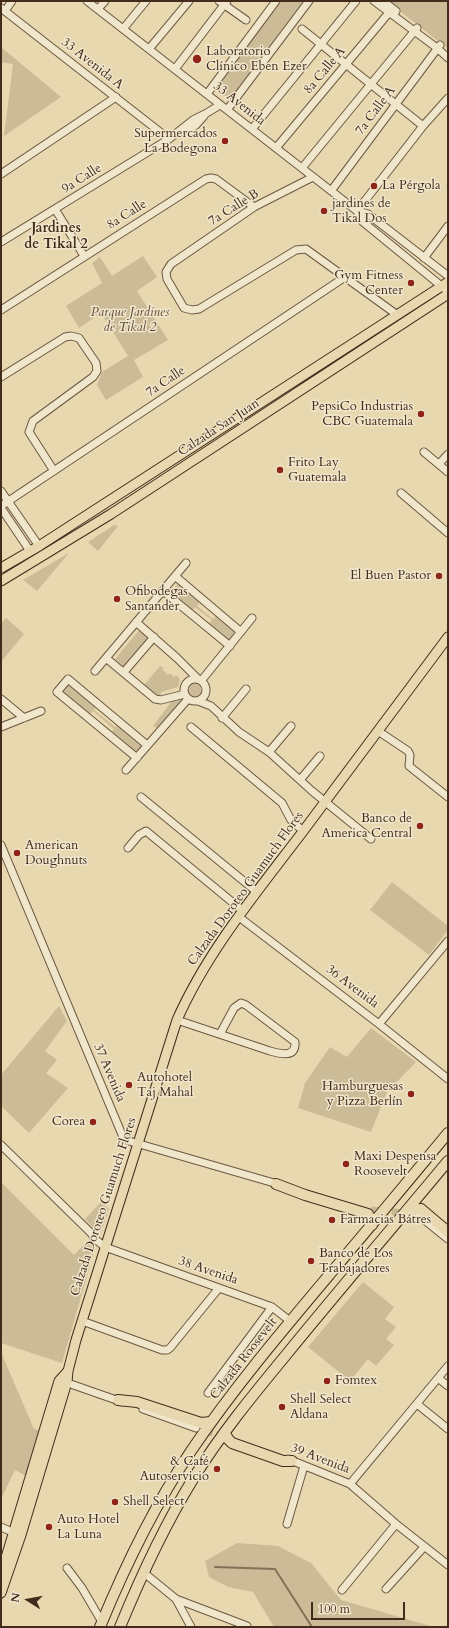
<!DOCTYPE html>
<meta charset="utf-8">
<style>
body{margin:0}
#map{position:relative;width:449px;height:1628px;overflow:hidden;background:#e8d8b0;font-family:Cardo,serif}
canvas{display:block}
.frame{position:absolute;inset:0;border:2px solid #432c1c;pointer-events:none}
.north{position:absolute;left:8px;top:1580px;width:40px;height:40px;-webkit-text-stroke:3px #f0e6cc;paint-order:stroke;rotate:281deg;font-size:11px;font-weight:700;line-height:16px;text-align:center;color:#432c1c}
.north::after{content:'';display:block;margin:auto;width:14px;height:18px;background:#432c1c;clip-path:polygon(50% 0,100% 100%,50% 72%,0 100%)}
.scale{position:absolute;left:311px;top:1602px;width:94px;height:18px;box-sizing:border-box;border:2px solid #432c1c;border-top:0;padding-left:5px;font-size:12px;line-height:14px;white-space:nowrap;color:#432c1c;-webkit-text-stroke:3px #f0e6cc;paint-order:stroke}
</style>
<div id="map">
<canvas width="449" height="1628"></canvas>
<div class="frame"></div>
<div class="north">N</div>
<div class="scale">100 m</div>
</div>
<script>
const g = document.querySelector('canvas').getContext('2d');
g.lineJoin = 'round';
function fillPath(path, color) {
  g.fillStyle = color;
  g.fill(path, 'evenodd');
}
function stroke(path, color, width, dash) {
  g.strokeStyle = color;
  g.lineWidth = width;
  g.lineCap = dash ? 'butt' : 'round';
  g.setLineDash(dash || []);
  g.stroke(path);
}
function label(font, color, halo, rows, align = 'center') {
  g.font = font + ' Cardo,serif';
  g.lineWidth = 3;
  g.setLineDash([]);
  g.textBaseline = 'middle';
  g.strokeStyle = halo;
  g.fillStyle = color;
  for (const [text, x, y, turn = 0] of rows) {
    g.save();
    g.translate(x, y);
    g.rotate((+turn || 0) * Math.PI / 180);
    g.textAlign = isNaN(turn) ? turn : align;
    if (halo) g.strokeText(text, 0, 0);
    g.fillText(text, 0, 0);
    g.restore();
  }
}
fillPath(new Path2D(`
 M281 1H307L233 96 228 98 217 90V86Z
 M387 1H448V49Z
 M1 47 61 97 4 136 13 64 1 62Z
 M143 256 157 277 137 291 168 340 134 360 143 377 106 400 97 385 102 372 128 356 101 313 79 328 66 306 102 283 92 263 100 257 112 276Z
 M114 525 118 526 98 551 88 542Z
 M69 553 37 591 23 580Z
 M178 584 200 602 197 606 213 619 216 616 238 634 231 642 209 623 212 620 195 607 193 610 171 591Z
 M6 618 24 634 1 662V623Z
 M140 629 150 637 125 668 115 659Z
 M160 666 164 668 162 669 168 675 170 673 174 677 176 675 180 679 178 687 161 692V695L158 696 144 685Z
 M187 690a7 7 0 1 1 14 0a7 7 0 1 1-14 0Z
 M68 684 97 706 94 710 115 727 118 724 143 746 137 754 111 733 114 729 93 711 90 714 62 691Z
 M182 698 183 701 172 711 158 729 153 726 172 701Z
 M392 882 448 926V930L429 955 370 910Z
 M59 1006 67 1021 45 1051 57 1060 46 1073 68 1088 29 1133 1 1106V1075Z
 M371 1028 416 1062 387 1092 371 1132 298 1108 305 1083 330 1047 347 1057Z
 M1 1182 74 1255 90 1238 96 1245 62 1363 1 1343Z
 M101 1202 109 1209 100 1235 85 1219Z
 M363 1282 394 1307 385 1319 396 1327 386 1339 394 1345 376 1366 368 1359 350 1381 308 1347Z
 M1 1352 34 1429 39 1430 26 1476 15 1470 1 1499Z
 M237 1543 278 1546 311 1563 341 1600 434 1627H274L253 1592 228 1587 209 1577 205 1561Z`), '#ccbb97');
stroke(new Path2D(`
 M215 1567 275 1569 312 1627`), '#847057', 2);
stroke(new Path2D(`
 M371 1210 406 1213
 M196 1428 224 1437`), '#c7b692', 7, [7, 3.5]);
const minor = new Path2D(`
 M87 1 357 211 368 214 448 276
 M219 1 246 20
 M374 1 437 48 448 58
 M383 1 396 11
 M1 8 169 139
 M98 9 105 1
 M5 11 12 1
 M123 29 146 1
 M302 29 423 126
 M149 49 189 1
 M175 69 227 1
 M207 94 276 1
 M227 110 309 1
 M252 129 356 1
 M184 131 196 125 204 116
 M276 148 392 9
 M302 168 417 28
 M1 174 116 97
 M313 177 254 207 171 264 166 272 167 279 184 308 192 310 199 309 296 250 306 249 396 314
 M331 191 440 45
 M55 209 84 256
 M357 211 423 126 448 98
 M357 211 363 222 445 289
 M1 242 169 139 193 120 205 114 220 105
 M424 258 448 226
 M1 310 206 179 211 178 216 179 254 207
 M1 377 65 337 71 336 79 338 96 363 97 371 93 377 33 421 29 432 54 471
 M424 452 448 472
 M439 464 448 454
 M1 491 39 546
 M401 493 448 533
 M1 506 345 277
 M1 508 30 551
 M175 576 241 632
 M163 591 230 646
 M136 622 177 658 198 679
 M106 658 155 699 161 700 185 694
 M95 671 186 563
 M124 672 154 637
 M184 690a11 11 0 1 1 22 0a11 11 0 1 1-22 0Z
 M201 681 252 618
 M1 699 24 718
 M198 701 211 706 239 732 269 752 312 791 371 839
 M222 718 246 689
 M1 727 41 711
 M191 727 282 803 291 820 303 831
 M378 731 408 751 410 755 409 766 448 797
 M269 752 291 726
 M137 758 57 692 68 679 147 745
 M126 770 188 699
 M300 780 320 756
 M141 797 257 892
 M1 845 123 1137 129 1141 281 1185
 M128 848 139 835 146 831 243 911
 M239 917 379 1024 448 1079
 M177 1020 270 1051C281 1054 296 1058 295 1042L246 1005 241 1003 234 1008 220 1034
 M379 1024 448 941
 M1 1145 91 1233 95 1239 105 1247 272 1307 290 1321
 M417 1214 448 1239
 M82 1321 162 1350H167L170 1348 219 1288
 M438 1378 448 1386
 M62 1381 122 1402
 M208 1393 272 1307
 M417 1404 448 1429
 M143 1409 196 1428
 M288 1459 350 1484 396 1524 448 1565
 M350 1484 448 1366
 M287 1524 304 1466
 M1 1527 17 1534
 M67 1568 82 1588 102 1622
 M143 1572 176 1599 247 1626
 M386 1589 424 1547
 M342 1590 396 1524
 M176 1599 191 1627`);
const major = new Path2D(`
 M1 568 39 546 448 282
 M1 581 111 514 448 294
 M1 1574 59 1381 68 1371
 M1 1593 21 1535 67 1382 68 1371 76 1340 177 1020C207 952 256 893 301 834 350 769 399 703 448 637`);
const highway = new Path2D(`
 M276 1184 305 1195 368 1214 371 1219 372 1225
 M406 1215 413 1210 421 1209 448 1232
 M118 1400 137 1402 201 1423 211 1422
 M225 1433 228 1439 232 1443 283 1461H292
 M100 1627C125 1566 154 1506 191 1451 233 1389 282 1331 330 1274 370 1227 409 1180 448 1133
 M120 1627C141 1576 164 1526 193 1479 220 1435 253 1395 286 1355 339 1290 394 1226 448 1161`);
stroke(minor, '#6c5741', 9);
stroke(major, '#432c1c', 11);
stroke(highway, '#432c1c', 12);
stroke(minor, '#f0e6cc', 7);
stroke(major, '#e8d8b0', 9);
stroke(highway, '#e8d8b0', 10);
for (const [x, y, r, color] of [
 [197,59,5,"#8f2418"],
 [225,141,4,"#8f2418"],
 [374,186,4,"#8f2418"],
 [324,211,4,"#8f2418"],
 [411,283,4,"#8f2418"],
 [421,414,4,"#8f2418"],
 [280,470,4,"#8f2418"],
 [439,576,4,"#8f2418"],
 [117,599,4,"#8f2418"],
 [420,826,4,"#8f2418"],
 [17,853,4,"#8f2418"],
 [129,1085,4,"#8f2418"],
 [411,1094,4,"#8f2418"],
 [93,1122,4,"#8f2418"],
 [346,1164,4,"#8f2418"],
 [332,1220,4,"#8f2418"],
 [311,1261,4,"#8f2418"],
 [327,1381,4,"#8f2418"],
 [282,1407,4,"#8f2418"],
 [217,1469,4,"#8f2418"],
 [115,1502,4,"#8f2418"],
 [49,1527,4,"#8f2418"]
]) {
  const dot = new Path2D();
  dot.arc(x, y, r, 0, 2 * Math.PI);
  g.fillStyle = color;
  g.fill(dot);
  stroke(dot, '#f0e6cc', 1.5);
}
label('13px', '#432c1c', '#f0e6cc', [
 ["Laboratorio",206,52],
 ["Clínico Eben Ezer",206,67],
 ["Supermercados",217,134,"right"],
 ["La Bodegona",217,149,"right"],
 ["La Pérgola",382,186],
 ["jardines de",332,204],
 ["Tikal Dos",332,219],
 ["Gym Fitness",403,276,"right"],
 ["Center",403,291,"right"],
 ["PepsiCo Industrias",413,407,"right"],
 ["CBC Guatemala",413,422,"right"],
 ["Frito Lay",288,463],
 ["Guatemala",288,478],
 ["El Buen Pastor",431,576,"right"],
 ["Ofibodegas",125,592],
 ["Santander",125,607],
 ["Banco de",412,819,"right"],
 ["America Central",412,834,"right"],
 ["American",25,846],
 ["Doughnuts",25,861],
 ["Autohotel",137,1078],
 ["Taj Mahal",137,1093],
 ["Hamburguesas",403,1087,"right"],
 ["y Pizza Berlín",403,1102,"right"],
 ["Corea",85,1122,"right"],
 ["Maxi Despensa",354,1157],
 ["Roosevelt",354,1172],
 ["Farmacias Bátres",340,1220],
 ["Banco de Los",319,1254],
 ["Trabajadores",319,1269],
 ["Fomtex",335,1381],
 ["Shell Select",290,1400],
 ["Aldana",290,1415],
 ["& Café",209,1462,"right"],
 ["Autoservicio",209,1477,"right"],
 ["Shell Select",123,1502],
 ["Auto Hotel",57,1520],
 ["La Luna",57,1535]
], 'left');
label('13px', '#432c1c', '#f0e6cc', [
 ["33 Avenida A",92,64,38],
 ["8a Calle A",325,71,-50],
 ["33 Avenida",239,104,38],
 ["7a Calle A",376,111,-53],
 ["9a Calle",82,179,-32],
 ["7a Calle B",234,208,-32],
 ["8a Calle",127,215,-32],
 ["7a Calle",166,382,-34],
 ["Calzada San Juan",219,428,-33],
 ["Calzada Doroteo Guamuch Flores",246,889,-54],
 ["36 Avenida",352,987,37],
 ["37 Avenida",109,1073,67],
 ["Calzada Doroteo Guamuch Flores",104,1207,-72],
 ["38 Avenida",208,1271,19],
 ["Calzada Roosevelt",244,1359,-52],
 ["39 Avenida",320,1459,21]
]);
label('italic 13px', '#5e4935', '#f0e6cc', [
 ["Parque Jardines",130,313],
 ["de Tikal 2",130,328]
]);
label('bold 14px', '#432c1c', '#f0e6cc', [
 ["Jardines",56,229],
 ["de Tikal 2",56,245]
]);
</script>
